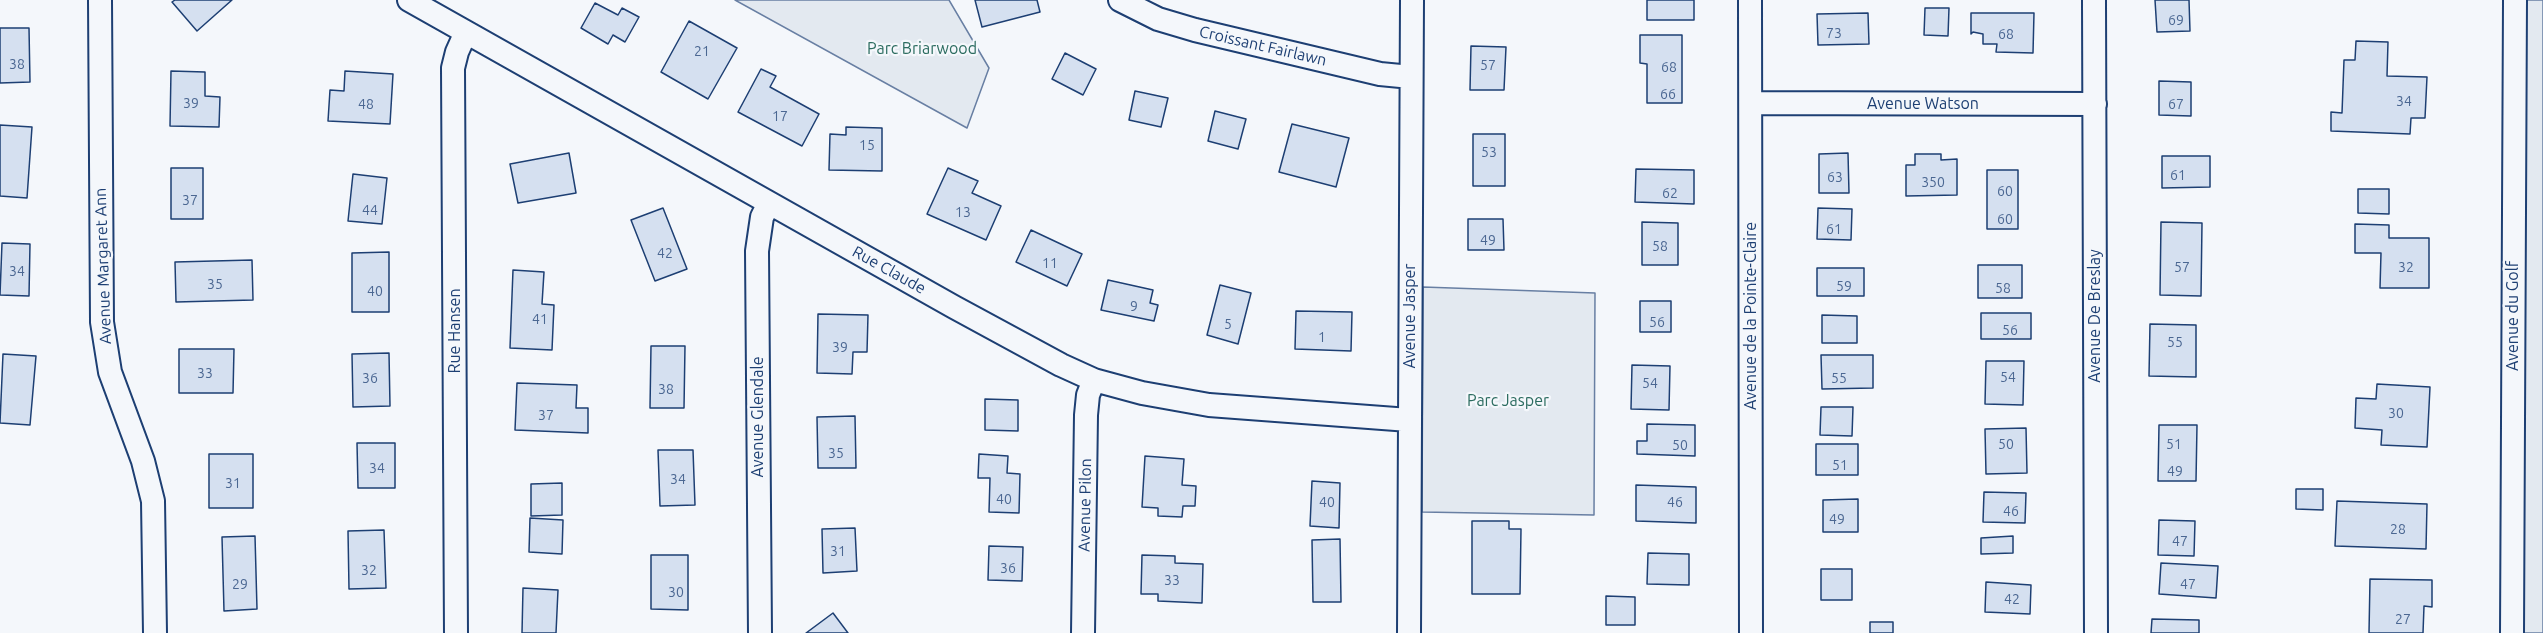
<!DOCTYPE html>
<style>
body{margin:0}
canvas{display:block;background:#f4f7fb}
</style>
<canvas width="2543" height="633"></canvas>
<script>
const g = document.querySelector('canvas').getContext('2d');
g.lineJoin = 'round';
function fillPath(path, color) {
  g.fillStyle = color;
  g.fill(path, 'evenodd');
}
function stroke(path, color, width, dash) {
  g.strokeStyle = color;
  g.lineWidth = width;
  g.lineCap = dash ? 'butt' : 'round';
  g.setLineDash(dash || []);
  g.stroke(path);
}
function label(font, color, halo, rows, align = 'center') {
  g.font = font + ' Ubuntu,sans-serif';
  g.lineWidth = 4.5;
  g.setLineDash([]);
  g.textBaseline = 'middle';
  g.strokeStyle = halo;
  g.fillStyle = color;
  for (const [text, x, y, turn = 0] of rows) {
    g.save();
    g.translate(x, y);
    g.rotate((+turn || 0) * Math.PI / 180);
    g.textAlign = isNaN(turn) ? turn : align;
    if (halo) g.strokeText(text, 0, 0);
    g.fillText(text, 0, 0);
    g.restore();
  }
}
const green = new Path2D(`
 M735 0H949L989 68 967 128Z
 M2504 0H2543V633H2505Z
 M1423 287 1595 293 1594 515 1422 512Z`);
fillPath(green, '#e3e9f0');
stroke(green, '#687fa3', 1.5);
const building = new Path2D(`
 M175 0H232L197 31 172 2Z
 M975 0H1037L1040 12 982 27Z
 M1647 0H1694V20H1647Z
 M2155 0H2189L2190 31 2157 32Z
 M595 3 618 15 622 8 639 17 625 42 613 35 608 44 581 28Z
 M1925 8H1949L1948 36 1924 35Z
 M1868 13 1869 44 1818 45 1817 14Z
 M1971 13H2034L2033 53 1996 52 1997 44H1983V34L1973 32 1971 34Z
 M689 21 737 48 708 99 661 72Z
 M0 28H29L30 82 0 83Z
 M1640 35H1682V103H1647V64L1640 63Z
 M2356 41 2388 42 2387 76 2427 77 2425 118H2411L2410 134 2331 131V112L2342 113 2344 60H2355Z
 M1471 46 1506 47 1504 90H1470Z
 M1065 53 1096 69 1083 95 1052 79Z
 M761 69 776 76 770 87 819 114 802 146 738 112Z
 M171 71 205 72V96L220 97 219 127 170 126Z
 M345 71 393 74 390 124 328 121 330 90 344 91Z
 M2159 81 2191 82V116L2159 115Z
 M1135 91 1168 98 1161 127 1129 120Z
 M1215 111 1246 119 1238 149 1208 141Z
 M1292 124 1349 138 1336 187 1279 172Z
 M0 125 32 127 27 198 0 196Z
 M846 127 882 128V171L829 170 830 134 846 135Z
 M1473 134H1505V186H1473Z
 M569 153 576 193 518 203 510 164Z
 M1848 153 1849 193H1819V154Z
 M1915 154H1941V160L1957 159V195L1906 196V165H1915Z
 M2162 156H2210V187L2162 188Z
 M171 168H203V219H171Z
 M948 168 978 181 972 193 1001 206 986 240 927 214Z
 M1636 169 1694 170V204L1635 202Z
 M1987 170H2018V229H1987Z
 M353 174 387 178 382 224 348 221Z
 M2358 189H2389V214L2358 213Z
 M663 208 687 269 655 281 631 220Z
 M1818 208 1852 209 1851 240 1817 239Z
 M1468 219H1503L1504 250H1468Z
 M1642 222 1678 223V265H1642Z
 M2161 222 2202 223 2201 296 2160 295Z
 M2355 224 2389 225V238H2429V288H2380L2381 253H2355Z
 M1031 230 1082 254 1067 286 1016 262Z
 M2 243 30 244 29 296 0 295Z
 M389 252V312H352V253Z
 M252 260 253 300 176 302 175 262Z
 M1978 265H2022V298H1978Z
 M1817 268H1864V296H1817Z
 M513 270 544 272 542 304 554 305 552 350 510 348Z
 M1108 280 1153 290 1150 303 1158 305 1154 321 1101 310Z
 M1220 285 1251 293 1238 344 1207 335Z
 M1640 301H1671V332H1640Z
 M1296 311 1352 312 1351 351 1295 349Z
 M1981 313H2031V339H1981Z
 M818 314 868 315 867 352H853L852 374 817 373Z
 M1822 315 1857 316V343H1822Z
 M2150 324 2196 325V377L2149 376Z
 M651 346H685L684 408H650Z
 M179 349H234L233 393H179Z
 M389 353 390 406 353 407 352 354Z
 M3 354 36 356 30 425 0 423Z
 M1821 355H1873V388L1822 389Z
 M1986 361H2024L2023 405 1985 404Z
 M1632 365 1670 366 1669 410 1631 409Z
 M517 383 577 385 576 408H588V433L515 430Z
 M2377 384 2430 387 2427 447 2381 445 2382 430 2355 428 2356 398 2376 399Z
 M985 399 1018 400V431L985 430Z
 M1821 407H1853L1852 436 1820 435Z
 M855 416 856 468H818L817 417Z
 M1647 424 1695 425V456L1637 454V441H1647Z
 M2159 425H2197L2196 481H2158Z
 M2026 428 2027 473 1986 474 1985 429Z
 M357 443H395V488H358Z
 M1816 444H1858V475H1816Z
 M658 450H693L695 505 660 506Z
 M209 454H253V508H209Z
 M979 454 1008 456 1007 473 1020 474 1019 513 989 512 990 478H978Z
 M1145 456 1184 459 1182 485 1196 486 1195 506H1183L1182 517 1158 516V508L1142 507Z
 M1312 481 1340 483 1339 528 1310 526Z
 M562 483V515L531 516V484Z
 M1636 485 1696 487V523L1636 521Z
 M2296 489H2323V510L2296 509Z
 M1984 492 2026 493 2025 523 1983 522Z
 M1858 499V532H1823V500Z
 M2337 501 2427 504 2426 549 2335 546Z
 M530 518 563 520 562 554 529 552Z
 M2159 520 2195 521 2194 556 2158 555Z
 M1472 521H1509V529H1521L1520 594H1472Z
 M855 528 857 571 823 573 822 529Z
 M384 530 386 588 349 589 348 531Z
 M255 536 257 609 224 611 222 537Z
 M2013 536V553L1981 554V538Z
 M1340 539 1341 602H1313L1312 540Z
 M989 546 1023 547 1022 581 988 580Z
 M1648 553 1689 554V585L1647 584Z
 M651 555H688V610L651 609Z
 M1142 555 1175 556V563L1203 564 1202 603 1158 601V594H1141Z
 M2161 563 2218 566 2216 598 2159 594Z
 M1821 569H1852V600H1821Z
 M2370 579 2432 580V607L2424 606 2423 633H2369Z
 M1986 582 2031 585 2030 614 1985 612Z
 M523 588 558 590 556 633H522Z
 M1606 596 1635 597V625H1606Z
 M833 613 848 633H806Z
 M2152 619 2199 620V633H2151Z
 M1870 622H1893V633H1870Z`);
fillPath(building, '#d5e0f0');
stroke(building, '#1d3f73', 1.5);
const street = new Path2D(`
 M100 0 102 322 110 372 143 461 153 501 155 633
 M409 0 954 307 1061 365 1094 380 1142 393 1209 405 1409 420
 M1120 0 1158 19 1195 30 1380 74 1411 77
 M1750 0 1751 633
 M2094 0 2096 633
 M1751 103 2095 104
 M456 633 453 68 457 52 466 32
 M760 633 757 251 762 217 769 203
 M1083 633 1086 415 1088 395 1094 380
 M1409 633 1412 0
 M2512 633 2515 0`);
stroke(street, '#1d3f73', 26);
stroke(street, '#f4f7fb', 22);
label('14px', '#4b6792', null, [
 ["69",2176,20],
 ["73",1834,33],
 ["68",2006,34],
 ["21",702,51],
 ["38",17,64],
 ["57",1488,65],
 ["68",1669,67],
 ["66",1668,94],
 ["34",2404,101],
 ["39",191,103],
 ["48",366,104],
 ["67",2176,104],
 ["17",780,116],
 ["15",867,145],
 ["53",1489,152],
 ["61",2178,175],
 ["63",1835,177],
 ["350",1933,182],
 ["60",2005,191],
 ["62",1670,193],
 ["37",190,200],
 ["44",370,210],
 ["13",963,212],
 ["60",2005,219],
 ["61",1834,229],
 ["49",1488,240],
 ["58",1660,246],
 ["42",665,253],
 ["11",1050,263],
 ["57",2182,267],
 ["32",2406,267],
 ["34",17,271],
 ["35",215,284],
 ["59",1844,286],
 ["58",2003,288],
 ["40",375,291],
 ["9",1134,306],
 ["41",540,319],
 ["56",1657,322],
 ["5",1228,324],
 ["56",2010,330],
 ["1",1322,337],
 ["55",2175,342],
 ["39",840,347],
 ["33",205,373],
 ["54",2008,377],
 ["36",370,378],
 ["55",1839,378],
 ["54",1650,383],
 ["38",666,389],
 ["30",2396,413],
 ["37",546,415],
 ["50",2006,444],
 ["51",2174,444],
 ["50",1680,445],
 ["35",836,453],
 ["51",1840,465],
 ["34",377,468],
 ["49",2175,471],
 ["34",678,479],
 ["31",233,483],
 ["40",1004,499],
 ["40",1327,502],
 ["46",1675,502],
 ["46",2011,511],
 ["49",1837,519],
 ["28",2398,529],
 ["47",2180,541],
 ["31",838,551],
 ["36",1008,568],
 ["32",369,570],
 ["33",1172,580],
 ["29",240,584],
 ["47",2188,584],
 ["30",676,592],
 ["42",2012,599],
 ["27",2403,619]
]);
label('16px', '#1d3f73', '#f4f7fb', [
 ["Croissant Fairlawn",1263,46,13],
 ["Avenue Watson",1923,104],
 ["Avenue Margaret Ann",103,266,-92],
 ["Rue Claude",889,270,29],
 ["Avenue Jasper",1410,316,-90],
 ["Avenue de la Pointe-Claire",1751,316,-90],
 ["Avenue De Breslay",2095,316,-90],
 ["Avenue du Golf",2513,316,-90],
 ["Rue Hansen",455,331,-90],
 ["Avenue Glendale",758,417,-90],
 ["Avenue Pilon",1085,505,-89]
]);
label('16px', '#2c6c60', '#f4f7fb', [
 ["Parc Briarwood",922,49],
 ["Parc Jasper",1508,401]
]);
</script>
